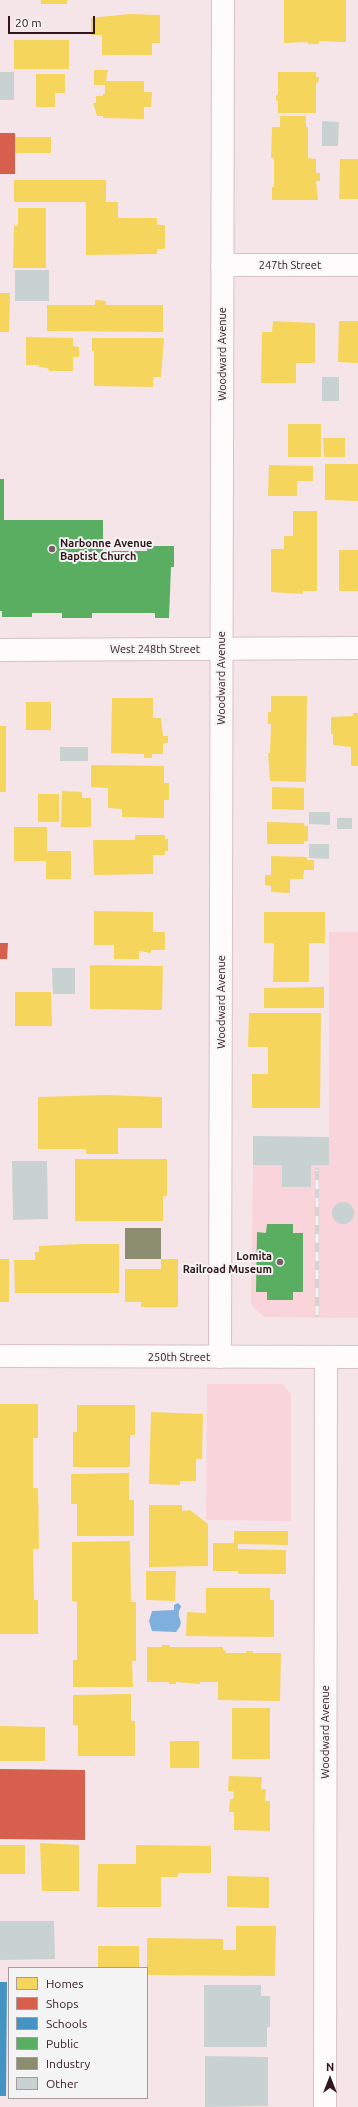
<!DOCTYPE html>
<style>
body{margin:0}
#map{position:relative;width:358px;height:2107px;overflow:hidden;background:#f6e5e8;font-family:Ubuntu,sans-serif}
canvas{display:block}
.legend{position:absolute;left:8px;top:1967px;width:140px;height:132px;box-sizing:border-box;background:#f4f4f4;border:1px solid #a69b9e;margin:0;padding:5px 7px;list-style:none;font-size:12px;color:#32161d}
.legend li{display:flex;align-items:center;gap:8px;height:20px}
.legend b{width:20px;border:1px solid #a69b9e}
.north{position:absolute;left:310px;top:2059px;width:40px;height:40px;-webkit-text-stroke:3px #f4f4f4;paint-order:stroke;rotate:0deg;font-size:11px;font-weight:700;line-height:16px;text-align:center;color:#32161d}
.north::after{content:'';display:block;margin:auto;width:14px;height:18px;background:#32161d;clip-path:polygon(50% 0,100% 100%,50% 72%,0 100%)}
.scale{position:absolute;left:8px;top:16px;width:87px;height:18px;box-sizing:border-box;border:2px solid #32161d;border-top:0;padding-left:5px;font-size:12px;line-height:14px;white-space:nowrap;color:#32161d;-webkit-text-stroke:3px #f4f4f4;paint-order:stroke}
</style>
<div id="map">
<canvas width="358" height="2107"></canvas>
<ul class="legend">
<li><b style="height:11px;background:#f6d55c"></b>Homes</li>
<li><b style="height:11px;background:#d6604d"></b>Shops</li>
<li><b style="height:11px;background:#4393c3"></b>Schools</li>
<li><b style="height:11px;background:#5aae61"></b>Public</li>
<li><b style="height:11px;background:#8c8c6e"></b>Industry</li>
<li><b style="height:11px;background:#c8d2d1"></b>Other</li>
</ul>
<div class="north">N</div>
<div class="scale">20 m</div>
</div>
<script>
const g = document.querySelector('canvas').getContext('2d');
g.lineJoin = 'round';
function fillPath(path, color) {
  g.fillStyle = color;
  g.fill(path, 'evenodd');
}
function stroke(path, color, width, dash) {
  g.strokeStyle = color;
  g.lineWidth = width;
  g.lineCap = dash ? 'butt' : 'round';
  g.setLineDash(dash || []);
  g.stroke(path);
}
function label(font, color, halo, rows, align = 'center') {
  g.font = font + ' Ubuntu,sans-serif';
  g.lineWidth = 4;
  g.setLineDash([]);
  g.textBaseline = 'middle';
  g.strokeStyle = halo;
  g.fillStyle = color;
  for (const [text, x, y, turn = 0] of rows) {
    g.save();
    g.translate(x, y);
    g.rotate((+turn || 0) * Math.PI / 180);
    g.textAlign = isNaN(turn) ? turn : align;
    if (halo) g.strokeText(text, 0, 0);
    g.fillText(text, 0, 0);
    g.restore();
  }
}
fillPath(new Path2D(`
 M329 932H358V1318L264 1317 253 1307 251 1301 253 1165H329Z
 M207 1384H282L291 1394V1521L206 1520Z`), '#fad4db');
fillPath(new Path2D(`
 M178 1603 181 1606C181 1608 179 1610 179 1612 177 1620 186 1620 176 1632L152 1631 149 1621 152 1611 174 1610V1605Z`), '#7fafdd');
fillPath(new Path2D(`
 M41 0H67V4H41Z
 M284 0H346V42L319 41V44H308V42L284 43Z
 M129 14 160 15V43H152V55H102V35H91V18Z
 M14 40H69V69H14Z
 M94 70H108L106 81H144V92H152L151 107H144V119L103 118V116H97L93 103H96V96H103V94H105V85H94Z
 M278 72H316V77H319L318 83H316V113H278V101H276V95H278Z
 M36 74H65V93H55V107H36Z
 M280 116H306V127H308V158L316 159V173H320V181H316L318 200H272V187H274V158H271L272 127H280Z
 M15 137H51V153H15Z
 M340 159H358V199H339Z
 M14 180H106V202H118V218H157V225H165V249H157V254L86 255V202H14Z
 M18 208H46V268H13L14 226H18Z
 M0 293H10L9 332H0Z
 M95 300 106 301V305H163V332L47 331V305H95Z
 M273 321 315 323V363H296V383H261L262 332H272Z
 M339 321H358V363L338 362Z
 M26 337 73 338V346L79 347V357H73V371H50L47 368 39 367V365H26Z
 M92 338H164L161 377H153V387L94 386V351H92Z
 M288 424H321V457H288Z
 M323 438H345V457H324Z
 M325 464H358V501L325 500Z
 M269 465 313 466V481H297V496H268Z
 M293 511H317V591H303V594L271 592V549H284V536H293Z
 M339 550H358V591H339Z
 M271 696H307L306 782 270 781 268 753H270L271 724H268V712H271Z
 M112 698H153V718H161L163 736H168V743H163V754H152V758H144V754L111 753Z
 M26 702H51V730H26Z
 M353 713H358V766H351V747L333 745V734H331V717L353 716Z
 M0 726H6V792H0Z
 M91 765 164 766V783H169V800H164V818L122 817V809L108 808V788L91 787Z
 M272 787 304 788V810L272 809Z
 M62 791 82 792V798H91V827H61Z
 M38 794H59V822H38Z
 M267 822 304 823V826H308V841H304V844H267Z
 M14 827H47V851H71V879H46V861H14Z
 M135 835H165V839H168V851H165V855H153V874L94 875 93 840H135Z
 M271 856 307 857V860H314V870H304L303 879H290V893L271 892V886L265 885V875H271Z
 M94 911 153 912V932H165V950H151V953L139 951V959H114V945H94Z
 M264 912H325V943H309V982H273L274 943H264Z
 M90 965 163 966 162 1010 90 1009Z
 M324 987V1008H264V988Z
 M15 992H51L52 1026H15Z
 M249 1013H321L320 1108H252V1074H268V1047H248Z
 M106 1095 162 1097V1128H118V1154H86V1149H38V1097Z
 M75 1159H167V1196H163V1221H75Z
 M81 1244H119V1293H15L14 1260H35V1252H39V1246Z
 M0 1259H9V1302H0Z
 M161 1259H178V1307H141V1302H125V1269H161Z
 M0 1404H38V1438H33V1488H38L39 1549H33L34 1600H38V1634H0Z
 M77 1405H135V1435H130V1467H73V1432H77Z
 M151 1412 203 1414 202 1459H196V1481H180V1485L149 1484Z
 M129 1473V1500H134V1536H77V1504H71V1474Z
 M149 1505H182V1511L190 1510 208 1524V1566L149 1567Z
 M234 1531H288V1545L238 1544V1549L286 1550V1574H238V1571H213V1543H234Z
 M130 1541 131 1602H136V1661H132L133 1687H73V1660H77V1602L72 1601V1542Z
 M146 1571H176L175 1601 146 1600Z
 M206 1588H270V1600H274V1637L186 1636 187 1612 206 1613Z
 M162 1645H170V1647H223V1650L226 1651V1653H246V1651H253V1653H281L280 1701 218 1700V1682H200V1684L176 1682V1684H169V1682H147V1647H162Z
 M131 1694V1721H135V1756H78V1725H73V1695Z
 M232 1708H270V1759H232Z
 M0 1726 45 1727V1761H0Z
 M170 1741H199V1768H170Z
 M229 1776 262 1777 261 1789H266L265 1801H270V1831L234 1830V1812H229L230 1799H233L234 1791H228Z
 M40 1843 79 1845V1891H42Z
 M0 1845H25V1874H0Z
 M136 1845 211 1846V1873H178V1877H161V1907H97L98 1864H136Z
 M227 1876 269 1877V1908L227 1907Z
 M236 1926H276L275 1976 147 1975V1938L223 1939V1950H236Z
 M98 1946H139V1968H98Z`), '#f6d55c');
fillPath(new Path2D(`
 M0 133H15V174H0Z
 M0 943H8L7 959H0Z
 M0 1769 85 1770V1840L0 1839Z`), '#d6604d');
fillPath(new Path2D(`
 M0 1982H7L6 2096H0Z`), '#4393c3');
fillPath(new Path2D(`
 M0 479H4V520H103V551H147V546H174V567H171L169 618H155V613H92V618H62V613H32V617H2V611H0Z
 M267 1224H293V1233H303V1292H293V1300H267V1292H256L257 1232 266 1233Z`), '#5aae61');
fillPath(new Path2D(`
 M125 1228H161V1259H125Z`), '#8c8c6e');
fillPath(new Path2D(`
 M0 72H14V100H0Z
 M322 121 339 122 338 146H322Z
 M15 270H49V301H15Z
 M322 377H339V401H322Z
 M60 747H88V761H60Z
 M309 812H330V825L309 824Z
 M337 818H352V829H337Z
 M309 844H329V859L309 858Z
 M52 968H75V994H53Z
 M253 1136 329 1137V1165H311V1187H282V1165H253Z
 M12 1161H47L48 1219 13 1220Z
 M332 1213a11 11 0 1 1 22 0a11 11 0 1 1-22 0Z
 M0 1921H54L55 1959 0 1960Z
 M204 1985H261V1996H270V2027H267V2047H204Z
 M205 2056 268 2057V2106L205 2107Z`), '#c8d2d1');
const street = new Path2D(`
 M222 265H358
 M0 650 358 648
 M220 1357 223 0
 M325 2107 326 1357`);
const secondary = new Path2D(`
 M0 1356 358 1357`);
stroke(street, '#d7c1c5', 24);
stroke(secondary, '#d7c1c5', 24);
stroke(street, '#fefbfc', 22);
stroke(secondary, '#fefbfc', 22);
const rail = new Path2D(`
 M317 1315V1170`);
stroke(rail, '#d9d2d4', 4.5);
stroke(rail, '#f4f4f4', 3, [9]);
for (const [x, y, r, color] of [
 [52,549,4,"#775e64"],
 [280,1262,4,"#775e64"]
]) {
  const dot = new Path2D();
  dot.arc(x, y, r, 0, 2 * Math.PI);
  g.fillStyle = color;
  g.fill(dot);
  stroke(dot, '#f4f4f4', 1.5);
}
label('11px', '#32161d', '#f4f4f4', [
 ["247th Street",290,265],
 ["Woodward Avenue",222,354,-90],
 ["West 248th Street",155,649],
 ["Woodward Avenue",221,678,-90],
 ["Woodward Avenue",221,1002,-90],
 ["250th Street",179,1357],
 ["Woodward Avenue",325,1732,-90]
]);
label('bold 11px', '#32161d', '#f4f4f4', [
 ["Narbonne Avenue",60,543],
 ["Baptist Church",60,556],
 ["Lomita",272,1256,"right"],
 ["Railroad Museum",272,1269,"right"]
], 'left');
</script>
